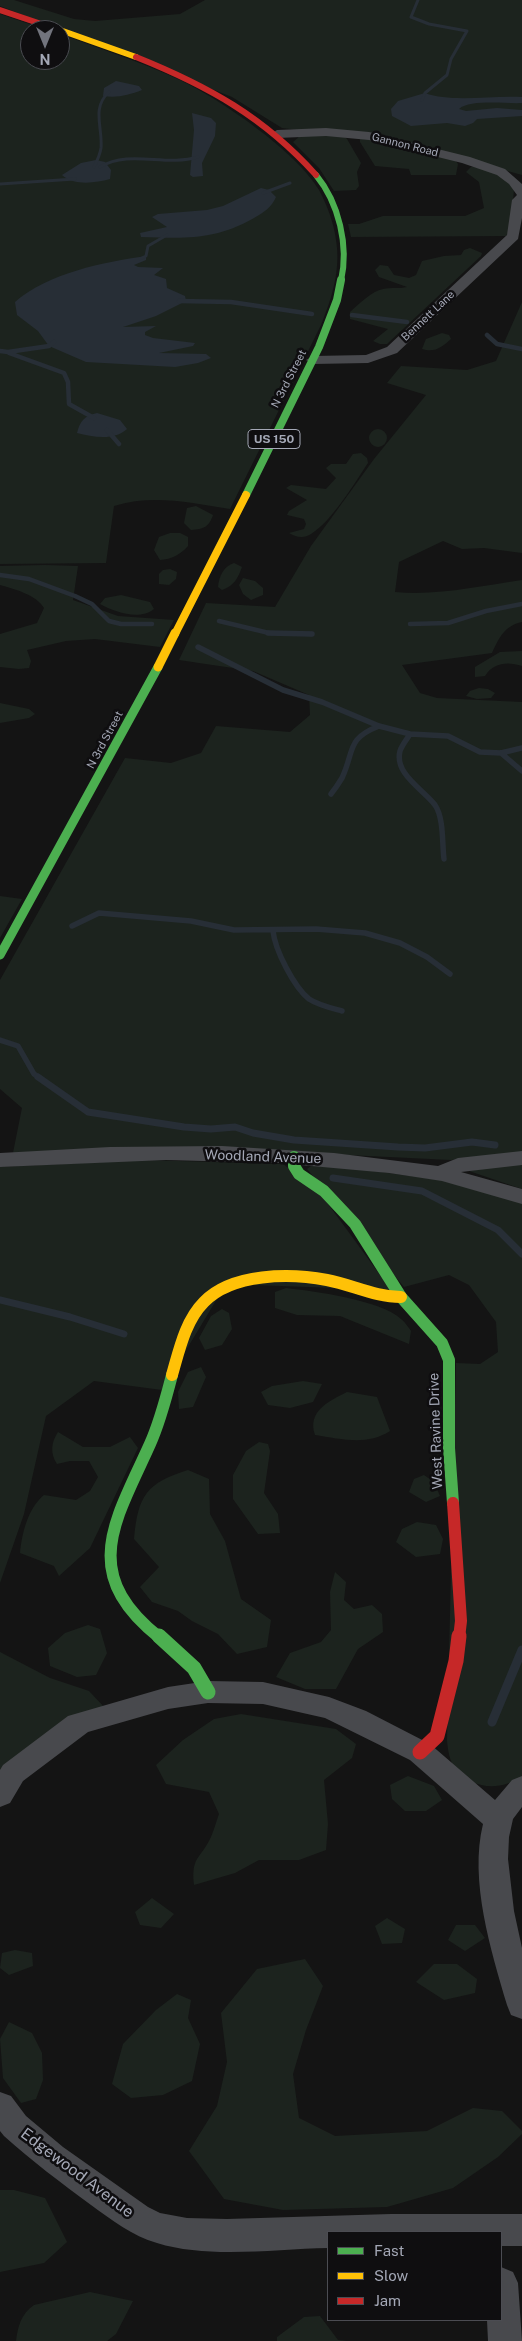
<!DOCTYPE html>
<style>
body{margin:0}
#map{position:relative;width:522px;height:2341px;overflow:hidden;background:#141414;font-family:"Public Sans",sans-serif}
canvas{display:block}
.legend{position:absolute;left:327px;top:2231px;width:175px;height:90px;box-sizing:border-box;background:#0f0e10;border:1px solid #4b4c52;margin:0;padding:6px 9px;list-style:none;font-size:15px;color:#a4a8b6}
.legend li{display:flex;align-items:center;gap:10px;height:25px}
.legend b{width:25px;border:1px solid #4b4c52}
.north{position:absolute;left:20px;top:20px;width:50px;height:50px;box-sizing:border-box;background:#0f0e10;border:1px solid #4b4c52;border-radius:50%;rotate:180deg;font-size:14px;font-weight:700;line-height:20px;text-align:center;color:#a4a8b6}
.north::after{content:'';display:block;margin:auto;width:18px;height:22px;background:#72747d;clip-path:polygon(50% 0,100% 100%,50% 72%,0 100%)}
</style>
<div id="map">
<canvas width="522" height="2341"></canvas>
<ul class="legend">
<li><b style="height:6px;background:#4caf50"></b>Fast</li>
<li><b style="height:6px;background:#ffc107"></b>Slow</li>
<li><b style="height:6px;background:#c62828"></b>Jam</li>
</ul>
<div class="north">N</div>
</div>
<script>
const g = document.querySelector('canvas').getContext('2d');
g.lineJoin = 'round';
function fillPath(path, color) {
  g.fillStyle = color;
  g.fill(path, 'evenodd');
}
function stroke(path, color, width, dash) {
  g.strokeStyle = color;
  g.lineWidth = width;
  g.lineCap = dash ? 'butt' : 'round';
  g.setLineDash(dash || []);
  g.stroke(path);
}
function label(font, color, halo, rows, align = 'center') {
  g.font = font + ' "Public Sans",sans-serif';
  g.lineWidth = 5;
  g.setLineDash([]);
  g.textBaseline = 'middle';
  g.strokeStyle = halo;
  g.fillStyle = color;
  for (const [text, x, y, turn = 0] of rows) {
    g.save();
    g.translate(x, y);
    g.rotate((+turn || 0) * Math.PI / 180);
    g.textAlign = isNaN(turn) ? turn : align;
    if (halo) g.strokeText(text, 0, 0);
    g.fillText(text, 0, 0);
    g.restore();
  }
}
fillPath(new Path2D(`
 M0 0H14L74 19 95 21 180 14 205 0H522V175L407 143 282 128 232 97 0 6Z
 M0 14 47 30H30V60H60V34C101 49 141 62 180 80 220 99 297 152 319 190 327 205 334 223 336 240 341 269 332 298 321 325L230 509C191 503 153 494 114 506L106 563 0 564Z
 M301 135 344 136 347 139 361 163 357 172 359 186 356 190 334 191 319 168 293 142Z
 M366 138 455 160 458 164 456 175H411L409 169 375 166 360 142V139Z
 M471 167C487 166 504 176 514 189L511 229 506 236 351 237 348 224H359L383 216H465L484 208 479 182 466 172Z
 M470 248 482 253 481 256 387 344H380L373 341 388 329 350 319V312C359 304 372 291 383 289 391 287 399 289 407 287L379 277 375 270 380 265 388 266 394 275 409 278 416 275 422 261 444 256 461 255 464 250Z
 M522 302V553L484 548 462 549 443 541 399 562 395 592C437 596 480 586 522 580V622C504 626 499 638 492 653L402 665 420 693 437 698 522 702V1153L451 1160 306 1153H13L22 1108 0 1089V980L125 758 171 763 201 753 216 726 290 732 310 715 309 695 253 671 179 660 206 603 275 607 311 546 374 459 426 395 387 383 401 366 467 370 496 361Z
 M442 333 449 335 451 339C442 347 435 353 422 349L426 339Z
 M369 438a9 9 0 1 1 18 0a9 9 0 1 1-18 0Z
 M361 453 367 458 368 463C354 484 332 521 311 534 304 539 295 537 289 533L304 529 306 524 304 519 287 515 289 511 307 500 286 488 291 485 326 489 336 478 326 468 331 464H346L353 454Z
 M196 506 213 515C209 527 204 529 191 530L184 523 187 508Z
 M170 533H180L188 537V546C180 555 172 559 160 560L154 550 159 537Z
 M234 563 242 567C238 578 234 586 222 590L218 587C219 576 224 566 234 563Z
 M45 565 78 566 73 600 118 616 174 620 160 647 95 639 66 641 27 650 31 661 29 668 19 669 0 667V634L37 623 44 608C37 595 14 589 0 585V566Z
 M170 569 177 572 176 579 169 585 159 584V574L163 570Z
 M243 578 255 581 263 588V595L251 600 243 594 239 585Z
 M121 595 150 602 154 609C139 621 115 612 100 604L105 598Z
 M522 651V666C507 661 493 663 485 676L475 677V667L500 652Z
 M479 688 488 689 495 693 491 698 477 699 466 696 470 691Z
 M0 703 29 709 35 714 29 718 0 723Z
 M0 896 22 899 0 938Z
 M144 1160 283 1164 320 1193 391 1290 226 1284 162 1390 94 1381 46 1416 24 1514 0 1583V1167Z
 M522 1162V1189L469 1171Z
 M311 1166 351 1168 441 1180 522 1203V1776C502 1791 472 1790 456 1769 449 1761 448 1750 447 1740L456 1363 480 1364 498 1352 496 1322 469 1285 449 1275 404 1287 307 1169Z
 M286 1288C313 1291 381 1300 401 1319 405 1322 408 1327 411 1331L409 1344 340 1316 297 1315 275 1308V1292Z
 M222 1309 229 1313 232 1329 222 1345 205 1350 199 1338 211 1316Z
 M201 1367 206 1377 193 1407 179 1409 178 1392 188 1372Z
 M303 1381 322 1384 313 1402 290 1408 268 1405 261 1392 272 1386Z
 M347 1392 377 1397 390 1431C367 1446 341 1439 315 1435 307 1411 329 1401 347 1392Z
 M58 1432 83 1447H110L130 1437 138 1448 90 1548 59 1576 54 1566 20 1553C22 1533 28 1508 44 1495L76 1500 90 1491 98 1477 89 1461H70L57 1464C50 1453 51 1443 58 1432Z
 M259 1442 268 1444 270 1451 264 1493 278 1514 280 1533 258 1534 233 1499V1475L246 1451Z
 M188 1470 209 1479 210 1514 225 1541 241 1599 271 1620 267 1647 237 1654 218 1634 192 1621 178 1611 152 1602 140 1587 159 1567 134 1539C138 1496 146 1483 188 1470Z
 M424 1475 434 1482 440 1496 426 1502 409 1492 414 1479Z
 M417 1522 436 1525 443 1539 440 1554 416 1557 396 1542 402 1529Z
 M335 1572 346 1582 344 1600 354 1609 372 1605 382 1614 383 1632 358 1649 336 1689H305L276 1677 290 1653 321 1642 331 1630 330 1592Z
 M88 1625 100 1629 107 1653 96 1675 77 1677 50 1666 48 1648 65 1633Z
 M0 1652 50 1678 89 1691 105 1708 0 1781Z
 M241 1714 336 1729 356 1744 352 1758 324 1780 328 1824 326 1850 299 1860H259L235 1873 194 1885C191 1856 200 1860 211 1837 214 1830 216 1822 219 1814L209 1792 166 1784 156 1765 183 1740 214 1719Z
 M408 1776 434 1786 442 1800 426 1811H405L392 1799 390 1785Z
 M152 1898 174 1914 161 1928 140 1925 135 1912Z
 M387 1918 405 1929 402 1943 382 1944 375 1926Z
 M456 1925H475L485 1938 465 1951 448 1940Z
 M15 1950 32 1953 33 1966 9 1975 0 1968 2 1953Z
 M305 1959 323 1986 306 2030 293 2074 299 2118 335 2136 427 2131 473 2108 502 2111 522 2131V2134L498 2157 453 2188 387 2207 283 2210 224 2199 189 2151 217 2106 227 2062 221 2013 257 1969Z
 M434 1964H457L477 1979 475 1993 444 2000 416 1982Z
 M177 1994 191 2000 188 2018 200 2044 192 2081 163 2095 131 2098 112 2084 123 2044 156 2010Z
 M9 2022 32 2033 42 2053 43 2080 36 2099 21 2103 3 2078 0 2039Z
 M0 2190H14L45 2198 67 2242 44 2263 0 2272Z
 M90 2292 133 2301 116 2334 107 2341H16C18 2326 21 2314 34 2305Z
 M320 2316 338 2340 347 2341H277V2337L304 2317Z`), '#1c231e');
fillPath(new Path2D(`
 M116 81 139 86 142 90C129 95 118 98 103 96L104 88Z
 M425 93C452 103 492 95 522 97V103C507 104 470 99 459 109L466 111 497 108 522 110V116L477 119 473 123 465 126 447 123 411 126 392 116 391 109 398 101Z
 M192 113 211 118 216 123 215 136 202 163 203 176 193 177 190 175 194 130Z
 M96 160 105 162 111 170 110 179C95 183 74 186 62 175L81 163Z
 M261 188 269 190 276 197C272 207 263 213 254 218 213 241 186 238 141 237L140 233 167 227 152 217 158 214 207 210 223 206Z
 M146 256V260L134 265 138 267 163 268 154 275 166 279 167 288 185 296 186 301 156 316 123 327 156 326 145 332V335L153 338 195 343 193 346 159 353 206 354 211 358 198 363 175 367 86 362 49 346 38 331 17 315 15 302C48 273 104 262 146 256Z
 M97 413 120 420 127 429C114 441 93 437 77 433 80 421 84 416 97 413Z`), '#272e36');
stroke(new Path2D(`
 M418 0 411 17 429 24 467 31 451 59 447 75 425 93 422 100
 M94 167C97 161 100 155 101 148 103 128 91 108 109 92
 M100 167C130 149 165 167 198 157
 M0 184 75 179
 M263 193 290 183
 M140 259 146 256 148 246 167 235`), '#272e36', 3);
stroke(new Path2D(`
 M179 301 231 302 312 314
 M352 315 407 322
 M487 335 497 344 522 349
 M0 351 8 352 49 346 54 342
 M9 353 64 373 68 382 69 404 94 418
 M107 430 119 444
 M0 575 29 579 75 596 92 604 109 621 121 624H152
 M219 621 269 633 312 634
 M410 624 448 623 486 611 522 604`), '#272e36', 4.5);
stroke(new Path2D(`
 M268 633 312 634
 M198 647 283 690 322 702 379 726 410 734 448 736 480 752 501 753 522 748
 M410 734C407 739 402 745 400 751 394 774 424 790 435 805 444 818 442 844 444 859
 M501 753 522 771
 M331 794C335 789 339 783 342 778 355 750 346 739 379 726
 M72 926 99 913 191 921 234 930 316 929 365 933 400 943 427 957 450 974
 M273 931C275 950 294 987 309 999 318 1005 331 1008 342 1011
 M0 1040 18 1046 34 1074 40 1078`), '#272e36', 5.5);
stroke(new Path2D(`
 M38 1077 88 1112 184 1127 211 1129 235 1127 253 1133 294 1140 398 1147 425 1148 472 1142 495 1145
 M333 1178 422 1191 498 1230 522 1254
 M0 1300 70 1317 124 1334`), '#272e36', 7);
stroke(new Path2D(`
 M492 1722 522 1650`), '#272e36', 9);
fillPath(new Path2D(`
 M326 128 369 132 470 157 505 169 522 184V218L518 239 397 353 368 363 313 364 306 360 313 356 366 355 387 347 507 235 512 200 517 195 509 184 497 175 462 163 369 140 326 136 277 138 271 134 277 130Z
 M222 1146 334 1153 438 1166 458 1158 522 1151V1165L461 1172 522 1189V1204L442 1181 389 1173 278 1163 166 1160 0 1167V1153L110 1147Z
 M208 1681 263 1682 329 1697 366 1711 430 1744 495 1800 512 1780 522 1776V1807L513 1819 509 1837 508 1859 514 1911 522 1948V2019L511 2015 507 2005C491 1951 469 1880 483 1824L410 1760 325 1718 263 1704 208 1703 168 1709 88 1732 23 1781 10 1803 0 1807V1770L3 1765 68 1716 168 1687Z
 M0 2092 11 2096 26 2116 63 2147 148 2207 160 2213 187 2218 227 2219 391 2214H522V2246H501V2232H328V2248C275 2249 208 2259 157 2243 132 2236 112 2220 91 2205 61 2183 32 2161 4 2136L0 2131Z
 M501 2267 513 2272 518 2283 522 2341H488L487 2320H501Z`), '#48494d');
stroke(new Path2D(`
 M316 175C339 203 349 246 341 281`), '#4caf50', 6);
stroke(new Path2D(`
 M246 495 319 347 337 300 341 280`), '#4caf50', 8);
stroke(new Path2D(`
 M0 955 158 667`), '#4caf50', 9);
stroke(new Path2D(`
 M294 1157V1166L299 1174 324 1191 355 1224 401 1297 442 1343 449 1360V1448L453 1503
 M160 1638C78 1573 115 1522 150 1444 160 1422 166 1398 172 1375`), '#4caf50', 12);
stroke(new Path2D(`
 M159 1636 194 1668 208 1692`), '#4caf50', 15);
stroke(new Path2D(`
 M60 30 136 57`), '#ffc107', 6);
stroke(new Path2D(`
 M175 634 246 495`), '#ffc107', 8);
stroke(new Path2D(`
 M158 667 175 633`), '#ffc107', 9);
stroke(new Path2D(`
 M172 1375C179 1351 185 1321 204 1302 232 1273 290 1273 327 1280 353 1285 375 1297 401 1297`), '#ffc107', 12);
stroke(new Path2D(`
 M0 10 59 30
 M136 57C208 86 264 117 316 175`), '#c62828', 6);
stroke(new Path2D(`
 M453 1503 461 1621 459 1638`), '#c62828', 12);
stroke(new Path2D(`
 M420 1752 437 1736 456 1661 459 1636`), '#c62828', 15);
label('11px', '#a4a8b6', '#0f0e10', [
 ["Gannon Road",405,145,14],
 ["Bennett Lane",428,316,-43],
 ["N 3rd Street",289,379,-63],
 ["N 3rd Street",105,740,-62]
]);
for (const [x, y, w] of [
 [274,439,52]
]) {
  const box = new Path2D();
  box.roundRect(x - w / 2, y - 9.5, w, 19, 4);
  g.fillStyle = '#0f0e10';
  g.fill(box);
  stroke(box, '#a4a8b6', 1);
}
label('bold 12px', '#a4a8b6', null, [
 ["US 150",274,439]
]);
label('14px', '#a4a8b6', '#0f0e10', [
 ["Woodland Avenue",263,1157,2],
 ["West Ravine Drive",436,1431,-92]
]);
label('16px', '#a4a8b6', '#0f0e10', [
 ["Edgewood Avenue",77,2173,37]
]);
</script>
